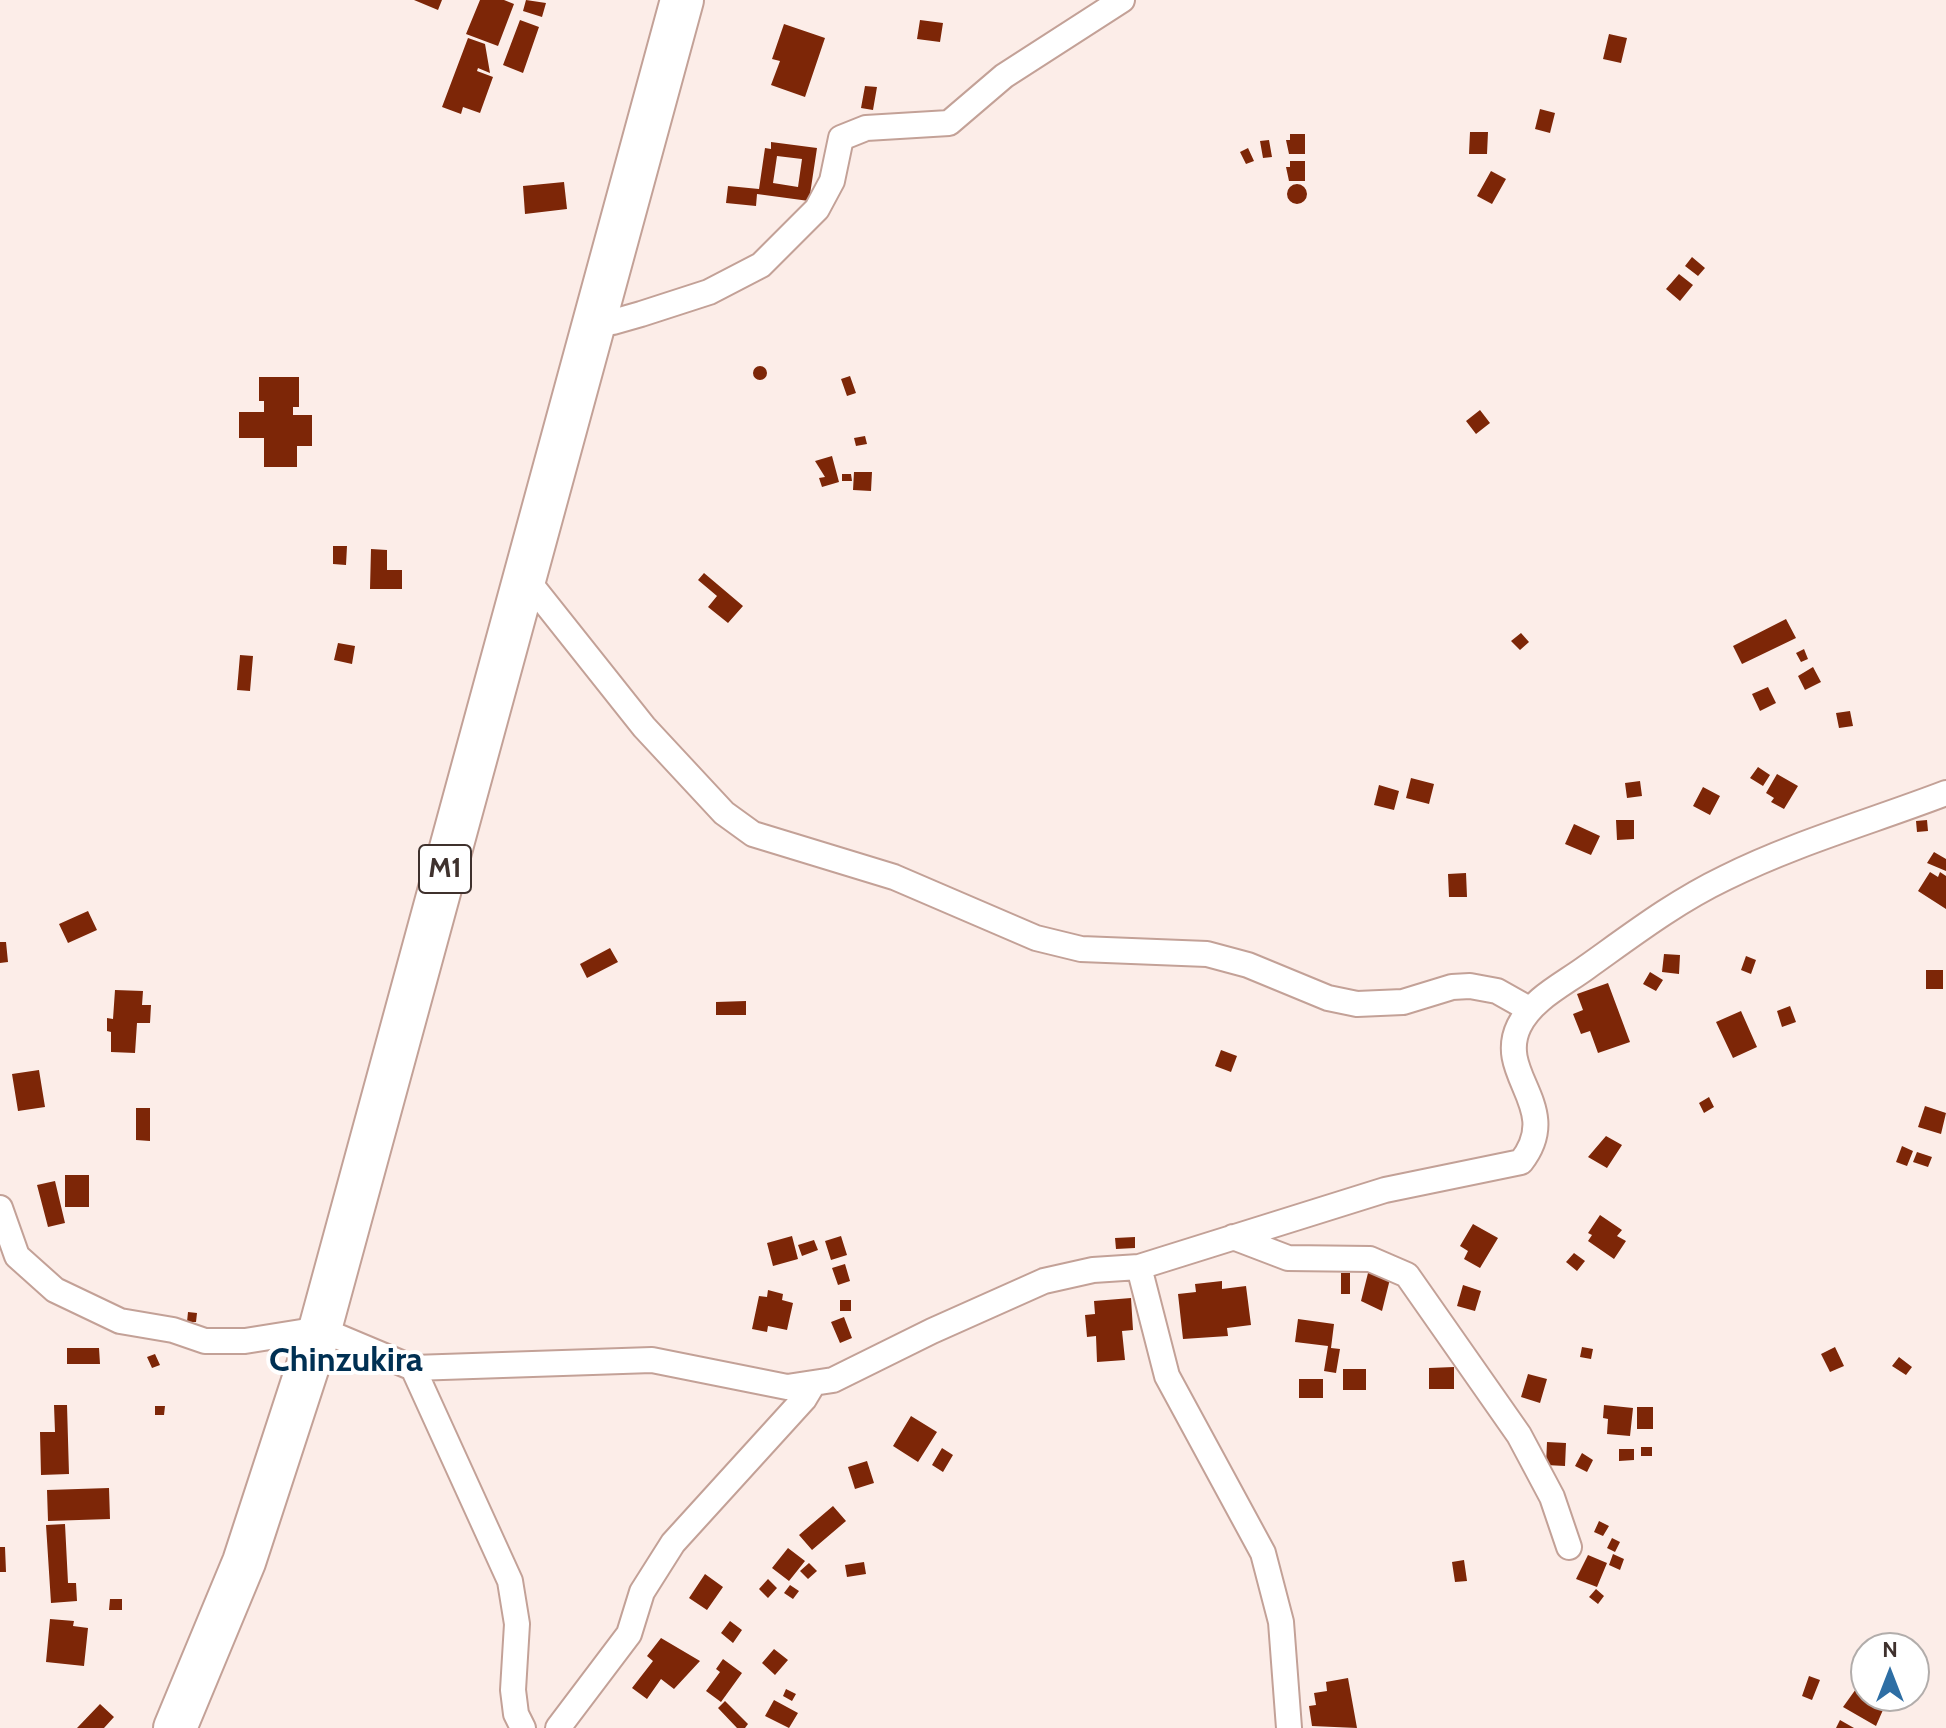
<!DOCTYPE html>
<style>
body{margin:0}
#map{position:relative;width:1946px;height:1728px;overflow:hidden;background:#fcede8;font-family:Cabin,sans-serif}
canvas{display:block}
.north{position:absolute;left:1850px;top:1632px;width:80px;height:80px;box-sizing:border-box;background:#fff;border:2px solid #b2adab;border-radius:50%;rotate:0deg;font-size:22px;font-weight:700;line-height:32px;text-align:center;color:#3f312d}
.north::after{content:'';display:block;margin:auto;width:28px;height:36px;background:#2e6ea4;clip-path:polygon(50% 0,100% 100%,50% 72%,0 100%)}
</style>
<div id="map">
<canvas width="1946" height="1728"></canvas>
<div class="north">N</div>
</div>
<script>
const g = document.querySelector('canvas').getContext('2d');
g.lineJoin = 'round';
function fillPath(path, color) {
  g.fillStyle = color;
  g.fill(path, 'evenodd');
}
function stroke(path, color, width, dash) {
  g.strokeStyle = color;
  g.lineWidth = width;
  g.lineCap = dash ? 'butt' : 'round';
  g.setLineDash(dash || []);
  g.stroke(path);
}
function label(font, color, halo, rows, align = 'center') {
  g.font = font + ' Cabin,sans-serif';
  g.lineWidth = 8;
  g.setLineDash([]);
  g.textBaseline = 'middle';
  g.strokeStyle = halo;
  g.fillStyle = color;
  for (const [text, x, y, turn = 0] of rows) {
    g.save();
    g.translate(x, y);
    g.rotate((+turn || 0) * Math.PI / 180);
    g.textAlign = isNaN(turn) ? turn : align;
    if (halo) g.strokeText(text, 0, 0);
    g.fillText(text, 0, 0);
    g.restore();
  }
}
fillPath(new Path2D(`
 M414 0H442L438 10Z
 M480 0H504L514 4 498 46 466 34Z
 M526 0 546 3 542 17 523 11Z
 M520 20 539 27 523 73 503 65Z
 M920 20 943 23 940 42 917 39Z
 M784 24 825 38 805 97 771 85 780 61 772 59Z
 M1609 34 1627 38 1621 63 1603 59Z
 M468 38 485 44 490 73 478 68 477 71 493 77 480 113 463 107 461 114 442 107Z
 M865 86 877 87 873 110 861 108Z
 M1540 109 1555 113 1550 133 1535 129Z
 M1470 132H1488L1487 154H1469Z
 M1290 134H1305V154H1289L1286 140H1290Z
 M1269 140 1272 157 1263 158 1260 141Z
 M771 142 817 148 809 201 757 194 756 206 726 203 728 186 759 189 765 148 771 149ZM777 156 802 159 798 187 773 183Z
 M1248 148 1254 161 1246 164 1240 152Z
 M1290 161H1305V181H1289L1286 167H1290Z
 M1491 171 1506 179 1492 204 1477 196Z
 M564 182 567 209 525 214 523 186Z
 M1287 194a10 10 0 1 1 20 0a10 10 0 1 1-20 0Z
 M1692 257 1705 268 1698 276 1685 266Z
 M1679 274 1693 285 1680 301 1666 289Z
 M753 373a7 7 0 1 1 14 0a7 7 0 1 1-14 0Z
 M850 376 856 393 847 396 841 379Z
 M259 377H299V407H293V415H312V446H297V467H264V438H239V412H264V401H259Z
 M1480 410 1490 423 1476 434 1466 421Z
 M865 436 867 444 856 446 854 438Z
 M832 456 839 482 822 487 819 478 825 477 815 461Z
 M854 472H872L871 491 853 490Z
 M842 474H851L852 481H842Z
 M333 546H347L346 565 333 564Z
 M371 549 387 550V570H402V589H370Z
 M704 573 743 606 728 623 708 607 717 596 698 580Z
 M1786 619 1796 638 1742 664 1733 646Z
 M1521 633 1529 642 1520 650 1511 641Z
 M338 643 355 646 352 664 334 660Z
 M1804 649 1808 659 1801 662 1796 653Z
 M240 655 253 656 250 691 237 690Z
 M1813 667 1821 682 1805 690 1798 676Z
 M1768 687 1776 703 1760 711 1752 694Z
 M1850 711 1853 726 1839 728 1836 713Z
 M1758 767 1770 775 1763 786 1750 778Z
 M1777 774 1798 786 1784 809 1771 802 1774 798 1766 793Z
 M1411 778 1434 784 1429 804 1406 798Z
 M1640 781 1642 796 1627 798 1625 783Z
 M1379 785 1399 791 1394 810 1374 805Z
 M1703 787 1720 796 1710 815 1693 806Z
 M1616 820H1634V839L1617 840Z
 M1927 820 1928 831 1917 832 1916 821Z
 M1574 824 1600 836 1591 855 1565 844Z
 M1934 852 1946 859V871L1927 863Z
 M1930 872 1938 877 1940 872 1946 876V909L1918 891Z
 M1466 873 1467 897H1449L1448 874Z
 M88 911 97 930 68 943 59 924Z
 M0 942H6L8 962 0 963Z
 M610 948 618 962 587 978 580 964Z
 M1664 954 1680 955 1679 974 1662 972Z
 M1746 956 1756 960 1751 974 1741 970Z
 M1926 970H1943V989H1926Z
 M1650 972 1663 980 1656 991 1643 984Z
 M1608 983 1630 1042 1598 1053 1590 1031 1581 1034 1573 1014 1583 1010 1577 994Z
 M115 990 143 991 142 1005H151L150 1023H137L135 1053 111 1052V1032L107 1031V1018L113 1019Z
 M746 1001V1015H716V1002Z
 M1790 1006 1796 1022 1782 1027 1777 1011Z
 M1741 1011 1757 1047 1733 1058 1716 1022Z
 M1221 1050 1237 1056 1231 1072 1215 1066Z
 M39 1070 45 1107 18 1111 12 1074Z
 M1709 1097 1714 1107 1704 1113 1699 1103Z
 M1925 1106 1946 1113 1941 1134 1918 1127Z
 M136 1108H150V1141L136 1140Z
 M1606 1136 1622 1145 1607 1168 1588 1157Z
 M1902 1146 1913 1151 1907 1166 1896 1162Z
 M1917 1152 1932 1157 1928 1167 1913 1162Z
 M65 1175H89V1207H65Z
 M55 1181 65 1223 48 1227 37 1185Z
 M1600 1215 1622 1230 1617 1236 1626 1241 1614 1259 1588 1241 1592 1235 1588 1233Z
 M1473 1224 1498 1238 1480 1268 1464 1259 1468 1251 1460 1246Z
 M792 1236 798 1259 773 1266 767 1243Z
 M841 1236 847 1255 831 1260 825 1241Z
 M1135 1237V1248L1116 1249 1115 1238Z
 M814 1240 818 1250 802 1256 798 1245Z
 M1574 1253 1585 1261 1577 1271 1566 1262Z
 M845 1264 850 1281 838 1285 832 1268Z
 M1369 1269 1391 1275 1382 1311 1361 1301Z
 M1341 1273H1350V1294H1341Z
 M1222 1281V1289L1246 1286 1251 1325 1227 1328 1228 1336 1183 1339 1178 1294 1196 1292 1195 1284Z
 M1463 1285 1481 1291 1475 1311 1457 1306Z
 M768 1290 783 1294 782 1300 793 1303 787 1330 768 1326 767 1332 752 1329 759 1296 767 1297Z
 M1131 1298 1133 1330 1122 1331 1125 1360 1097 1362 1096 1336 1087 1337 1085 1315 1095 1314 1094 1301Z
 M840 1300H851V1311H840Z
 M188 1312 197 1313 196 1322H187Z
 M844 1317 852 1338 840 1343 831 1322Z
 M1298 1319 1334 1324 1331 1348 1340 1349 1336 1373 1324 1371 1328 1346 1295 1342Z
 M1582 1347 1593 1349 1591 1359 1580 1357Z
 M1835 1347 1844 1366 1830 1372 1821 1354Z
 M67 1348H99L100 1364H67Z
 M155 1354 160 1365 152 1368 147 1357Z
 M1899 1357 1912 1367 1906 1375 1892 1366Z
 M1454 1367V1389H1429V1368Z
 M1343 1369H1366V1390H1343Z
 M1528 1374 1547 1379 1540 1403 1521 1397Z
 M1299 1379H1323V1398H1299Z
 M54 1405H67L69 1474 41 1475 40 1432H55Z
 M1604 1405 1633 1408 1630 1436 1607 1434 1608 1419 1603 1418Z
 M155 1406H165L164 1415H155Z
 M1637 1407H1653V1429H1637Z
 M911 1416 937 1432 918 1462 893 1446Z
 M1547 1442 1566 1443 1565 1466 1546 1465Z
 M1641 1447H1652V1456H1641Z
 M942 1448 953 1455 943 1472 932 1465Z
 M1619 1449H1634V1460L1619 1461Z
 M1582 1453 1593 1460 1587 1472 1575 1466Z
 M867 1461 874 1483 855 1489 848 1467Z
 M109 1488 110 1519 48 1521 47 1490Z
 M833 1506 846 1521 812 1550 799 1535Z
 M1599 1521 1609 1526 1603 1536 1594 1532Z
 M65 1524 68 1583H76L77 1601 51 1603 46 1525Z
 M1612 1538 1620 1542 1615 1552 1607 1548Z
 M0 1547H5L6 1572H0Z
 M788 1548 805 1561 789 1581 772 1568Z
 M1613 1554 1624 1559 1620 1570 1609 1565Z
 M1588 1555 1607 1563 1597 1587 1576 1579Z
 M1464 1560 1467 1581 1455 1582 1452 1562Z
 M864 1562 866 1574 847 1577 845 1565Z
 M809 1563 817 1571 808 1579 800 1571Z
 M705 1574 723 1587 707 1610 689 1598Z
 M768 1579 777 1588 768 1598 759 1589Z
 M790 1585 799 1591 793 1599 784 1593Z
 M1596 1589 1604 1596 1598 1604 1589 1597Z
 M110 1599H122V1610H109Z
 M50 1619 74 1621 73 1626 88 1628 84 1666 46 1662Z
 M730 1621 742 1630 733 1643 721 1633Z
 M661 1638 700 1661 674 1689 661 1679 647 1699 632 1688 653 1661 647 1656Z
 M774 1649 788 1660 775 1675 762 1663Z
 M723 1659 742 1673 721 1702 706 1691 720 1672 716 1669Z
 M1866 1675V1696H1889L1876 1726 1843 1707Z
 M1809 1676 1820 1680 1812 1700 1802 1696Z
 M1348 1678 1357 1728 1312 1726 1309 1706 1316 1705 1314 1693 1327 1691 1326 1682Z
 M786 1689 796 1694 792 1701 783 1696Z
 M774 1700 798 1713 789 1728 765 1716Z
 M725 1701 748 1724 745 1728H737L718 1708Z
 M100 1704 114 1717 104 1728H77Z
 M1840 1720 1854 1728H1836Z`), '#7d2607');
const street = new Path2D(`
 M595 316 613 322 641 314 709 292 761 265 817 209 832 181 841 138 866 128 949 123 1004 76 1122 0
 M524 576 644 727 724 813 753 834 894 877 1036 938 1081 949 1207 954 1248 965 1328 998 1357 1004 1403 1002 1452 987 1470 986 1497 991 1529 1009
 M0 1208 17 1256 55 1290 120 1321 173 1330 205 1341H245L320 1329 413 1368 652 1360 787 1387 833 1380 932 1331 1044 1281 1093 1270 1139 1267 1385 1190 1521 1162C1564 1107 1495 1075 1519 1026 1532 999 1564 984 1587 967 1632 935 1675 902 1725 878 1795 843 1873 821 1946 793
 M1233 1237 1288 1258 1370 1259 1407 1275 1519 1435 1552 1497 1569 1547
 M1139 1267 1167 1376 1263 1553 1281 1622 1289 1728
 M413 1368 510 1581 517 1624 513 1690 516 1714 523 1728
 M558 1728 629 1634 642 1592 673 1543 804 1399 813 1384`);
const highway = new Path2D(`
 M175 1728 244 1562 320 1329 682 0`);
stroke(street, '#c3a197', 28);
stroke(highway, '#c3a197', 46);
stroke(street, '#fff', 24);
stroke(highway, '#fff', 42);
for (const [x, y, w] of [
 [445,869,52]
]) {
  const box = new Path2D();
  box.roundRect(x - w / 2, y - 24, w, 48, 6);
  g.fillStyle = '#fff';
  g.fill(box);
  stroke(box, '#3f312d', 2);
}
label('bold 28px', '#3f312d', null, [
 ["M1",445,869]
]);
label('bold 34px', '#003053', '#fff', [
 ["Chinzukira",346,1361]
]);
</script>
